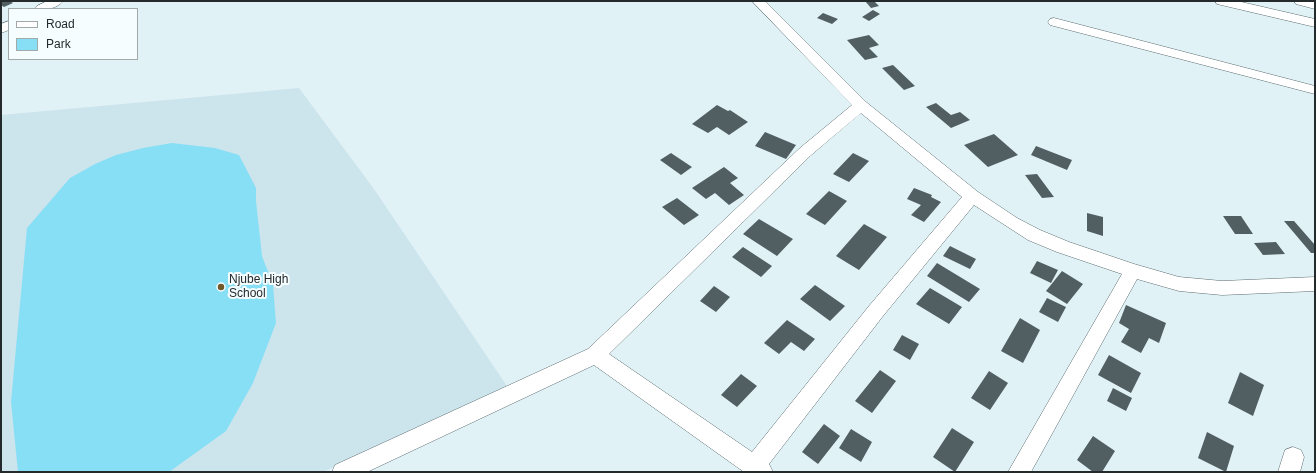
<!DOCTYPE html>
<style>
body{margin:0}
#map{position:relative;width:1316px;height:473px;overflow:hidden;background:#e1f2f7;font-family:Helvetica,sans-serif}
canvas{display:block}
.frame{position:absolute;inset:0;border:2px solid #242a2c;pointer-events:none}
.legend{position:absolute;left:8px;top:8px;width:130px;height:52px;box-sizing:border-box;background:#f6fdff;border:1px solid #a2a9ab;margin:0;padding:5px 7px;list-style:none;font-size:12px;color:#242a2c}
.legend li{display:flex;align-items:center;gap:8px;height:20px}
.legend b{width:20px;border:1px solid #a2a9ab}
</style>
<div id="map">
<canvas width="1316" height="473"></canvas>
<div class="frame"></div>
<ul class="legend">
<li><b style="height:5px;background:#fff"></b>Road</li>
<li><b style="height:11px;background:#87dff6"></b>Park</li>
</ul>
</div>
<script>
const g = document.querySelector('canvas').getContext('2d');
g.lineJoin = 'round';
function fillPath(path, color) {
  g.fillStyle = color;
  g.fill(path, 'evenodd');
}
function stroke(path, color, width, dash) {
  g.strokeStyle = color;
  g.lineWidth = width;
  g.lineCap = dash ? 'butt' : 'round';
  g.setLineDash(dash || []);
  g.stroke(path);
}
function label(font, color, halo, rows, align = 'center') {
  g.font = font + ' Helvetica,sans-serif';
  g.lineWidth = 4;
  g.setLineDash([]);
  g.textBaseline = 'middle';
  g.strokeStyle = halo;
  g.fillStyle = color;
  for (const [text, x, y, turn = 0] of rows) {
    g.save();
    g.translate(x, y);
    g.rotate((+turn || 0) * Math.PI / 180);
    g.textAlign = isNaN(turn) ? turn : align;
    if (halo) g.strokeText(text, 0, 0);
    g.fillText(text, 0, 0);
    g.restore();
  }
}
fillPath(new Path2D(`
 M299 88 374 189 507 386 323 472H1V115Z`), '#cce4ec');
fillPath(new Path2D(`
 M172 143 215 148 239 155 256 188V201L262 256 273 285 276 323 253 383 226 431 169 472H18L11 402 27 228 70 178 95 164 116 155 143 148Z`), '#87dff6');
fillPath(new Path2D(`
 M1 1H10L13 3 4 7 1 5Z
 M865 1H874L879 6 871 8Z
 M873 10 880 14 869 21 862 17Z
 M823 13 838 19 832 24 817 18Z
 M869 35 879 45 869 48 878 57 865 60 847 40Z
 M893 65 915 86 904 90 882 68Z
 M936 103 951 115 960 112 970 120 951 128 926 107Z
 M717 105 728 111 730 110 748 122 729 135 717 127 708 133 692 124Z
 M765 132 796 145 786 159 755 146Z
 M994 134 1018 155 988 167 964 145Z
 M1036 146 1072 160 1067 170 1031 155Z
 M671 153 692 167 681 175 660 160Z
 M853 153 869 161 849 182 833 174Z
 M724 167 738 178 730 183 744 195 729 205 715 193 706 199 692 188Z
 M1037 174 1054 197 1042 198 1025 175Z
 M914 188 932 195 931 197 941 202 924 222 911 215 921 205 907 199Z
 M829 191 847 201 825 225 806 214Z
 M677 198 699 215 684 225 662 207Z
 M1087 213 1103 217V236L1087 231Z
 M1223 216H1241L1253 234H1235Z
 M759 219 793 239 777 256 743 234Z
 M1284 221H1294L1315 245V253H1311Z
 M864 224 887 237 859 270 836 256Z
 M1276 242 1285 254 1263 255 1254 243Z
 M950 246 976 259 970 269 943 256Z
 M743 247 772 266 761 277 732 257Z
 M1037 261 1058 270 1051 283 1030 273Z
 M937 263 980 289 969 302 927 276Z
 M1062 271 1083 284 1067 304 1046 291Z
 M815 285 845 306 830 321 800 299Z
 M714 286 730 297 716 312 700 301Z
 M930 288 962 307 949 324 916 304Z
 M1047 298 1066 307 1058 322 1039 312Z
 M1126 305 1166 323 1159 343 1149 338 1141 353 1121 342 1129 329 1119 323Z
 M1020 318 1040 330 1023 363 1001 351Z
 M787 320 815 339 804 351 791 342 779 354 764 343Z
 M902 335 919 344 910 360 893 350Z
 M1109 355 1141 373 1131 393 1098 375Z
 M880 370 896 381 872 413 855 401Z
 M989 371 1008 383 990 410 971 398Z
 M1240 372 1264 385 1253 416 1228 403Z
 M741 374 757 386 737 407 721 395Z
 M1113 388 1132 398 1126 411 1107 401Z
 M824 424 840 436 818 464 802 452Z
 M952 428 974 442 955 472 933 457Z
 M851 429 872 442 861 462 839 448Z
 M1207 432 1234 446 1226 472 1198 458Z
 M1093 436 1115 451 1102 472H1093L1077 460Z`), '#515f63');
const street = new Path2D(`
 M47 1H63C56 10 45 9 35 9L37 6Z
 M752 1H765L866 102 978 192 1017 218 1040 230 1069 242 1134 264 1179 277 1222 281 1315 277V291L1222 295 1179 291 1137 279 1031 472H1008L1122 274 1057 252 1028 240 974 205 883 316 769 464 773 472H744L594 365 367 472H332L335 465 588 349 800 148 852 105ZM861 113 962 197 869 306 752 452 609 354 810 156Z
 M1215 1H1237L1315 19V27L1217 4Z
 M1054 18 1315 86V94L1050 25 1048 22 1050 19Z
 M9 21V30L1 33V24Z
 M1293 447 1301 450 1304 457 1300 472H1278L1285 450Z`);
const secondary = new Path2D(`
 M1294 1H1315V9L1296 4Z`);
stroke(street, '#5d6c70', 1);
stroke(secondary, '#5d6c70', 1);
fillPath(street, '#fff');
fillPath(secondary, '#fff');
for (const [x, y, r, color] of [
 [221,287,4,"#71592a"]
]) {
  const dot = new Path2D();
  dot.arc(x, y, r, 0, 2 * Math.PI);
  g.fillStyle = color;
  g.fill(dot);
  stroke(dot, '#f6fdff', 1.5);
}
label('12px', '#242a2c', '#f6fdff', [
 ["Njube High",229,280],
 ["School",229,294]
], 'left');
</script>
